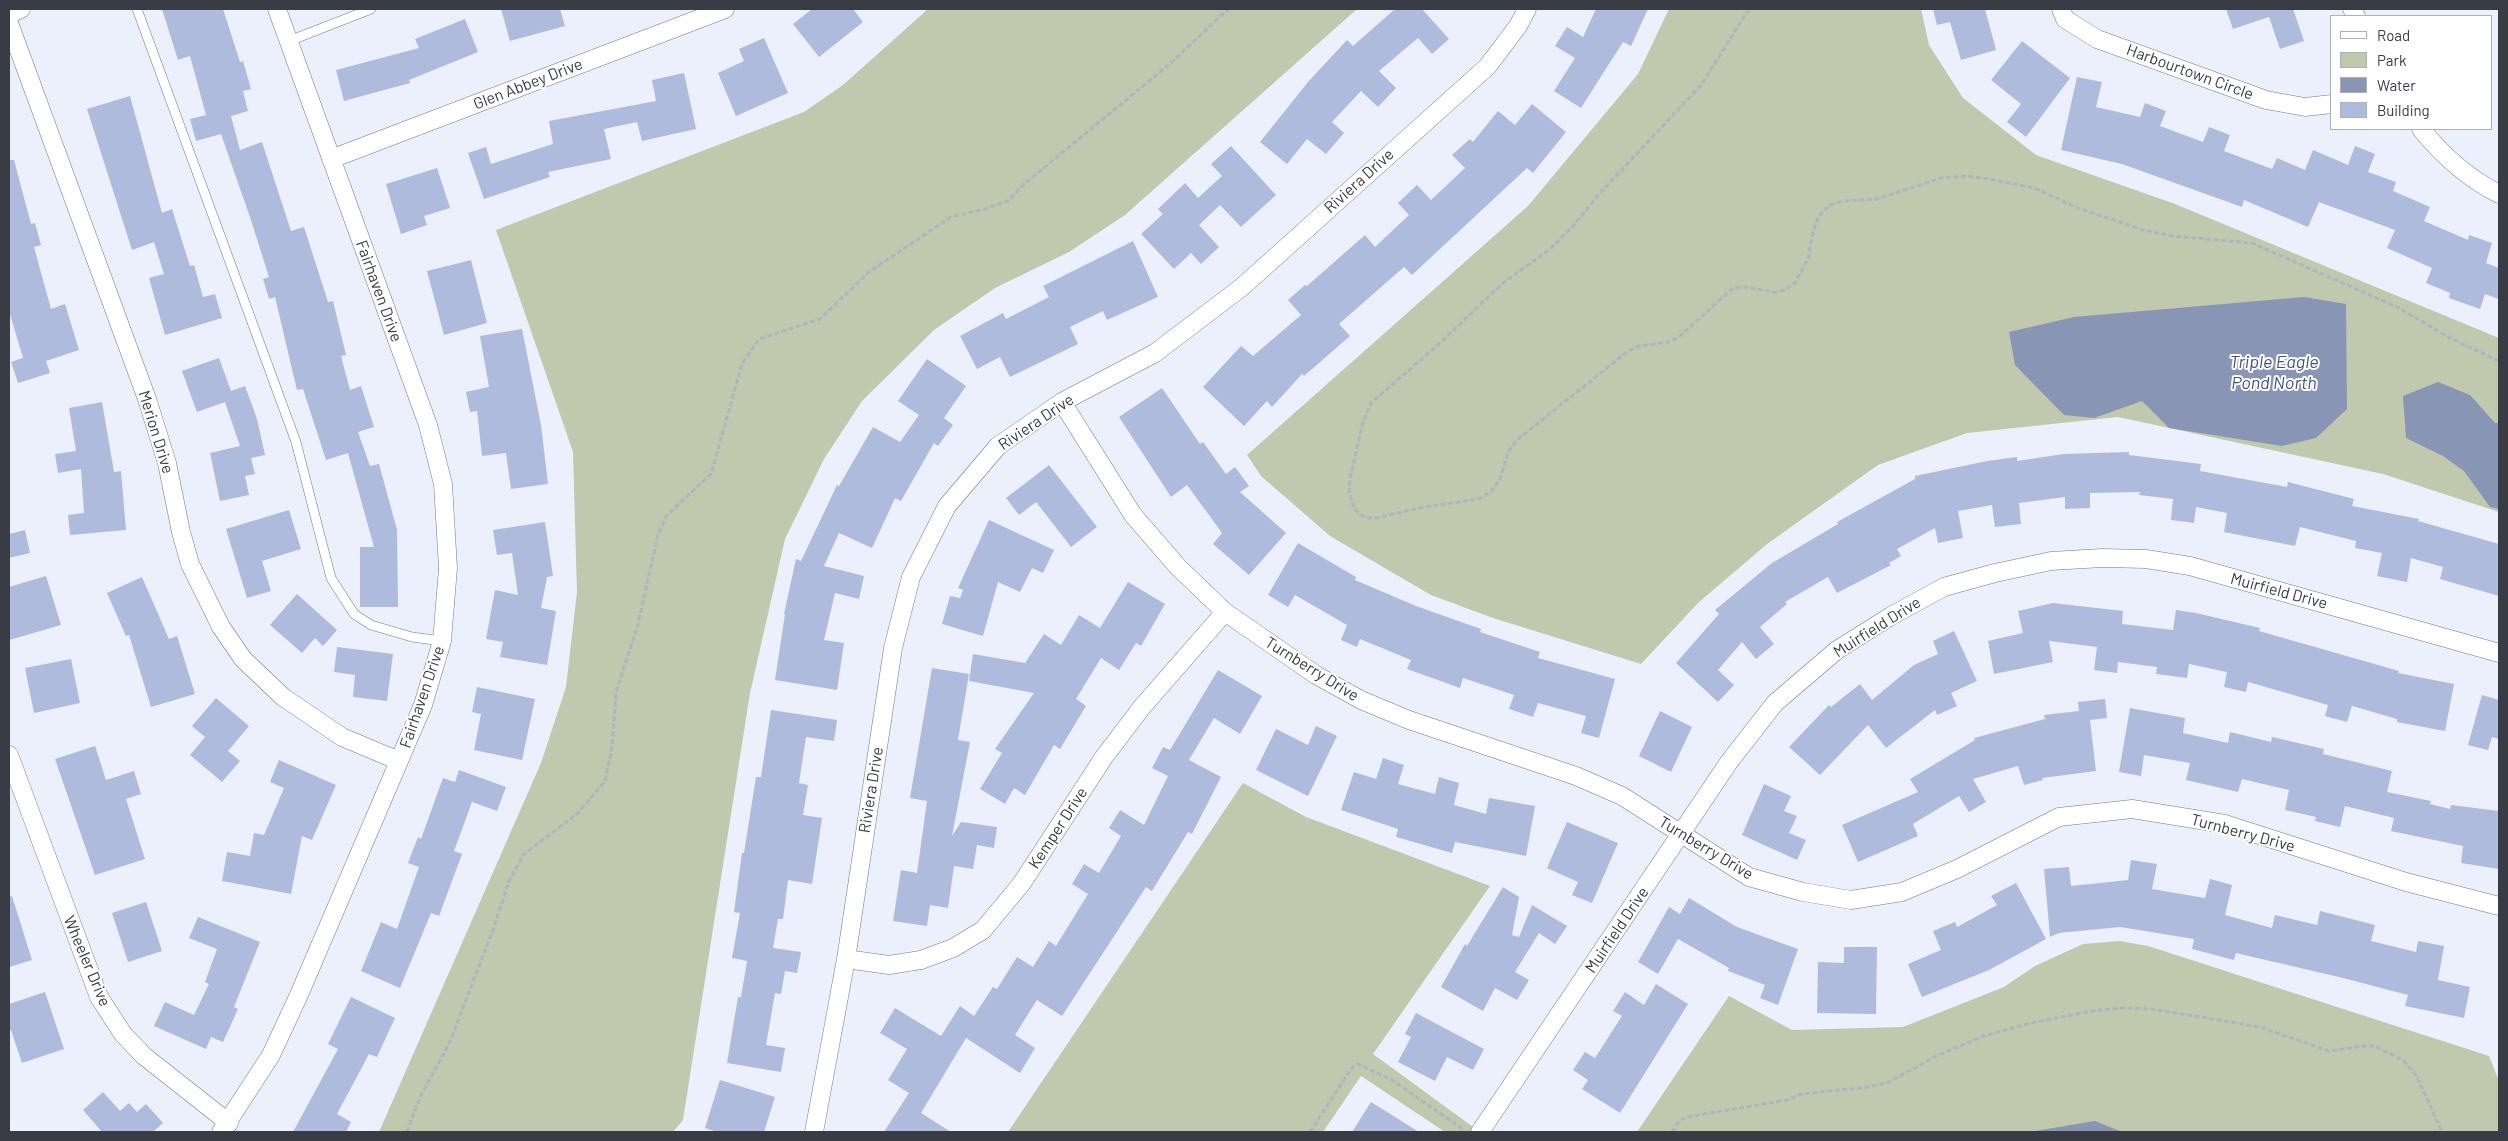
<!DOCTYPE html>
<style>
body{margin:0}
#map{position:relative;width:2508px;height:1141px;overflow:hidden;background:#ebf0fc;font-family:Barlow,sans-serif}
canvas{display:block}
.frame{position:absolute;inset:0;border:10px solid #393c44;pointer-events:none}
.legend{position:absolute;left:2330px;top:15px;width:162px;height:115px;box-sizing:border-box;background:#fff;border:1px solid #b0b1b4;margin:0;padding:6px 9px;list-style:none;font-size:15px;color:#393c44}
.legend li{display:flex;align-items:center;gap:10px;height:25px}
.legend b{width:25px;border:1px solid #b0b1b4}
</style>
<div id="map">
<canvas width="2508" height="1141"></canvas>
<div class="frame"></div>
<ul class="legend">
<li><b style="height:6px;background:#fff"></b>Road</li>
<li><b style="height:14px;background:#c0c8ae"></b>Park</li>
<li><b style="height:14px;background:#8995b4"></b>Water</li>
<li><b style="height:14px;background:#afbbdc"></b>Building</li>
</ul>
</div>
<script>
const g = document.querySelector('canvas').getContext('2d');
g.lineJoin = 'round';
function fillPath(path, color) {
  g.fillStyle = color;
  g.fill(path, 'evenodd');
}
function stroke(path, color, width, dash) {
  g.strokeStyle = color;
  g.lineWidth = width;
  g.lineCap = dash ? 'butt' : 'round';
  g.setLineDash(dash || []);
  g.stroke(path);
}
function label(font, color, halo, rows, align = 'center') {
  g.font = font + ' Barlow,sans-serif';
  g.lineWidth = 4;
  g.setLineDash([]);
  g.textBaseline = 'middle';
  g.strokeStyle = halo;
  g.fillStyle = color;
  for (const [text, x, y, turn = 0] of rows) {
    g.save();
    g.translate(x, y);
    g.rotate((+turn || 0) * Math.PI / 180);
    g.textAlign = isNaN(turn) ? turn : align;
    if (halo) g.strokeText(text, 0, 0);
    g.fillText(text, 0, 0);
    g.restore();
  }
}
fillPath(new Path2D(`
 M928 9H1357L1125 215 1069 252 995 288 934 330 862 401 824 459 785 539 750 693 683 1120 673 1132H379L541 763 566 687 577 592 573 452 496 230 804 112 843 85Z
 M1669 9H1921L1929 45 1963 98 2036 155 2175 204 2499 338V512L2383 474 2118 417 1967 433 1878 465 1767 544 1698 603 1641 664 1493 618 1431 595 1330 536 1261 476 1247 455 1528 206 1638 74Z
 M1243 783 1306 817 1490 886 1373 1054 1480 1132H1445L1361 1076 1323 1132H1008Z
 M2119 941 2148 946 2489 1056 2499 1081V1132H1637L1729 996 1792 1030 1903 1027 2004 987 2035 966 2083 944Z`), '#c0c8ae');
fillPath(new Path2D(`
 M2304 297 2346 304 2347 409 2316 438 2282 446 2169 428 2142 401 2094 418 2064 415 2015 365 2009 332 2074 317Z
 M2438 382 2470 395 2495 423H2499V509L2490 507 2464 471 2443 456 2406 438 2403 396Z
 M2095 1121 2122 1132H2035V1131Z`), '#8995b4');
fillPath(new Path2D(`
 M162 9H223L240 62 243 61 251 89 243 91 248 111 231 116 240 150 262 142 291 231 304 227 328 302 333 301 346 355 341 356 350 390 361 386 374 427 358 432 370 466 379 464 397 530 398 607H360V547H374L348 453 326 460 303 389 297 390 275 297 269 299 263 279 269 277 251 220 221 134 196 141 190 119 206 115 190 56 178 60Z
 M501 9H560L565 26 510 41Z
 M812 9H853L863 22 819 57 793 24Z
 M1395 9H1422L1449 39 1432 54 1418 38 1379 71 1396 88 1378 107 1361 91 1332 122 1344 133 1326 154 1307 139 1287 164 1260 142 1308 82 1347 40 1353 46Z
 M1596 9H1648L1631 46 1623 42 1581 108 1554 91 1575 58 1555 46 1567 27 1583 37Z
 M1933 9H1985L1996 50 1961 60 1950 22 1937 25Z
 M2226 9H2293L2304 41 2280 49 2269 17 2233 29Z
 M465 19 478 52 409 80 410 83 344 101 336 70 419 48 415 39Z
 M764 38 788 93 736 116 718 73 744 61 739 49Z
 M2022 41 2070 78 2026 137 2007 122 2021 104 1991 80Z
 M684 73 696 129 642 141 637 122 604 129 611 159 548 172 550 177 484 199 468 153 486 147 491 164 553 144 549 121 656 101 652 80Z
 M2077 77 2102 82 2096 107 2140 117 2145 103 2166 111 2160 126 2203 142 2209 127 2230 135 2224 151 2272 169 2277 158 2305 170 2313 150 2348 165 2355 146 2375 154 2368 172 2396 182 2393 191 2430 207 2424 221 2468 240 2469 235 2492 243 2486 263 2499 268V299L2485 294 2480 309 2449 298 2450 293 2426 283 2432 268 2387 248 2395 230 2319 202 2308 227 2244 200 2242 207 2122 164 2061 150Z
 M130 96 162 213 172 209 190 266 194 265 203 297 215 294 222 318 165 335 149 278 164 274 154 242 132 250 87 109Z
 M1532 104 1566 132 1533 173 1527 168 1412 275 1404 267 1339 324 1350 336 1304 376 1302 374 1272 407 1267 401 1244 426 1203 387 1241 346 1253 356 1301 315 1288 300 1305 285 1307 286 1365 235 1375 247 1409 215 1398 203 1417 185 1431 200 1465 168 1452 155 1470 139 1473 142 1498 111 1515 125Z
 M1231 146 1276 195 1241 227 1220 205 1199 225 1219 247 1201 264 1191 253 1174 269 1141 234 1163 214 1158 209 1185 183 1198 198 1222 176 1211 164Z
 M9 160H14L31 224 35 223 41 245 34 247 51 309 65 304 79 350 46 361 50 373 18 383 11 362 23 358 9 311Z
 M437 168 450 208 424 216 427 225 401 234 386 184Z
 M1133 241 1158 297 1107 320 1103 311 1070 327 1078 344 1010 377 1000 357 977 369 960 336 1003 313 1006 319 1049 297 1043 286Z
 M471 260 487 323 444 335 427 271Z
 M522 329 541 425 548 484 511 489 506 453 482 456 477 411 470 412 466 392 489 387 480 336Z
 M219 358 231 391 245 386 257 419 265 455 251 458 255 474 245 476 249 495 220 501 210 453 240 446 225 402 197 412 182 371Z
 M927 359 966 386 944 418 953 425 938 446 934 443 901 501 895 498 872 548 839 533 824 566 864 576 859 599 835 593 824 640 844 643 837 690 775 680 785 614H784L796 559 801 561 837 485 839 486 873 427 900 442 919 415 898 401Z
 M1162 388 1200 444 1203 442 1226 474 1235 467 1249 486 1240 492 1286 533 1249 575 1213 544 1222 533 1187 485 1171 497 1119 417Z
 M102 402 114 472 121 471 126 530 70 535 68 515 84 513 81 469 58 473 55 454 76 451 69 408Z
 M2129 452V455L2201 464 2200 471 2287 487 2288 482 2354 499 2352 506 2419 519 2418 521 2499 544V596L2440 579 2443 567 2411 558 2407 582 2377 576 2382 553 2355 548 2356 541 2300 527 2295 546 2224 532 2227 513 2196 507 2194 523 2171 520 2173 499 2139 495 2140 492 2090 493V508L2065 509V497L2019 503 2021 524 1995 527 1992 505 1958 511 1963 538 1938 543 1935 528 1897 549 1901 556 1889 563 1891 565 1837 593 1828 577 1785 602 1787 604 1760 627 1774 644 1756 659 1742 642 1718 670 1734 685 1718 702 1676 663 1719 614 1715 610 1772 563 1838 524 1837 522 1915 479V476L1987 461 2017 457V461L2064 454Z
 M1049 465 1097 527 1071 547 1036 502 1019 515 1006 498Z
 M289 510 301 549 262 561 271 591 247 598 226 529Z
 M989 520 1054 550 1043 573 1032 568 1020 592 998 582 983 636 942 624 950 596 960 598 963 590 958 588Z
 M545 522 553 576 547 577 541 608 556 611 547 665 500 657 503 642 486 639 495 590 518 595 512 553 497 555 493 530Z
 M25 530 30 553 9 558V534Z
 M1298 543 1356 577 1355 580 1416 606 1481 629 1480 632 1540 652 1538 658 1615 679 1599 738 1581 733 1586 716 1538 703 1533 717 1509 709 1514 695 1463 678 1460 688 1407 669 1411 660 1360 639 1357 647 1341 640 1347 625 1295 595 1288 607 1268 595Z
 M46 576 61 625 9 640V587Z
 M142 577 169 639 177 636 195 694 151 707 129 635 126 636 107 593Z
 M1128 582 1165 604 1141 646 1136 643 1119 670 1101 658 1076 699 1086 706 1060 749 1054 745 1025 795 1014 788 1005 804 980 789 1002 753 995 749 1034 693 969 681 973 654 1025 663 1044 634 1061 645 1079 615 1100 628Z
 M297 594 337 630 323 646 315 638 302 653 270 625Z
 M2053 603 2123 611 2122 624 2173 630 2176 610 2196 613 2260 628 2259 631 2399 671 2398 673 2454 684 2445 731 2397 722V719L2352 706 2347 722 2325 716 2328 705 2248 682 2246 692 2224 687 2227 672 2189 664 2187 678 2156 674 2157 667 2118 662 2117 673 2094 670 2097 647 2049 641 2053 662 1994 674 1988 641 2023 633 2018 611Z
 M1954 631 1977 681 1951 693 1957 706 1937 715 1935 710 1886 748 1868 725 1820 775 1789 747 1829 705 1831 707 1860 684 1872 700 1914 665 1938 654 1933 641Z
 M337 647 393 654 387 701 353 697 355 675 334 672Z
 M71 659 80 703 34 713 25 668Z
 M932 668 969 674 958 740 970 742 952 836 961 822 997 827 994 848 977 845 973 869 954 866 948 908 930 905 927 926 893 921 901 870 917 873 927 801 910 798Z
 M1218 670 1262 696 1240 734 1214 718 1189 760 1221 777 1192 834 1188 832 1152 891 1146 887 1062 1016 1037 1000 1015 1035 1035 1048 1020 1073 966 1038 921 1113 951 1132H884L909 1093 888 1080 907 1049 880 1033 895 1008 941 1036 960 1006 974 1016 993 987 997 989 1017 957 1033 967 1049 941 1056 946 1088 894 1072 884 1084 864 1099 873 1121 836 1109 828 1120 810 1144 825 1168 776 1152 768 1163 747 1170 750Z
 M477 687 535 699 522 760 474 750 481 714 472 712Z
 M2482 695 2499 700V739L2492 737 2488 750 2468 745Z
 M216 698 249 726 228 751 240 761 222 782 190 755 205 737 192 726Z
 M2105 699 2107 718 2090 720 2096 771 2042 778 2043 780 2024 785 2018 766 1973 779 1986 802 1969 812 1959 796 1913 824 1918 836 1858 862 1842 825 1918 792 1910 779 1975 740 1974 738 2045 719 2044 715 2079 711 2078 702Z
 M2130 708 2185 718 2183 733 2228 743 2230 732 2271 742 2272 737 2324 749 2323 754 2392 771 2387 792 2431 801 2430 804 2450 809 2451 805 2499 811V869L2461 863 2463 846 2391 831 2394 818 2345 806 2340 827 2315 821 2316 817 2285 810 2289 790 2242 779 2238 792 2186 780 2190 763 2144 755 2141 776 2119 772Z
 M771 710 837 720 834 741 806 737 799 783 808 785 803 815 822 818 812 884 788 880 783 919H778L773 948 801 952 797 973 785 971 781 994 775 993 766 1045 785 1048 781 1072 727 1063 738 997H741L747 961 732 958 740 913 734 912 742 853H744L756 777H761Z
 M1660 711 1692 727 1671 772 1639 756Z
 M1316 726 1337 736 1308 796 1256 770 1276 729 1308 745Z
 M95 746 106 780 134 771 141 794 126 799 145 859 95 875 55 759Z
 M1383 758 1404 765 1398 784 1435 794 1439 777 1459 783 1454 805 1486 814 1489 798 1535 806 1526 856 1455 842 1452 853 1396 837 1398 829 1341 810 1354 772 1376 779Z
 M279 760 336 785 312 840 302 836 291 894 222 881 227 852 250 856 254 833 264 835 284 788 270 782Z
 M459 770 506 787 497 811 472 802 454 851 462 854 439 916 431 913 400 988 361 971 381 922 397 929 419 867 408 863 418 837 421 839 443 778 455 782Z
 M1764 784 1791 796 1784 811 1797 816 1789 833 1806 840 1797 860 1742 835Z
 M1567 822 1618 843 1592 903 1572 895 1578 882 1547 868Z
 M2131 860 2157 864 2152 889 2205 898 2210 879 2232 885 2225 915 2272 928 2275 915 2317 925 2320 911 2375 925 2371 941 2416 952 2418 941 2444 946 2438 980 2470 987 2464 1018 2405 1006 2408 995 2343 978 2236 953 2234 960 2192 949 2194 939 2120 927 2059 933 2050 937 2044 869 2069 867 2071 886 2128 880Z
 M2016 883 2046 939 1989 970 1922 997 1908 964 1941 950 1933 931 1955 922 1957 927 1997 905 1991 896Z
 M1503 887 1519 897 1512 935 1519 937 1532 905 1567 926 1555 944 1539 933 1515 972 1529 980 1517 1000 1495 988 1483 1011 1441 987 1465 944 1467 946Z
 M12 896 32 960 9 967V897Z
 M1689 898 1737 927 1798 949 1778 1005 1760 998 1765 985 1728 971 1729 968 1678 939 1658 974 1638 962 1669 907 1680 914Z
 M146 902 162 951 128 962 112 913Z
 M198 917 260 942 234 1007 238 1009 223 1042 211 1037 206 1049 154 1026 165 1002 194 1015 209 984 205 982 217 949 189 938Z
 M1844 947H1877L1876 1014 1817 1013 1818 962 1844 963Z
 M1656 984 1688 1004 1620 1113 1582 1089 1588 1080 1573 1070 1585 1052 1595 1058 1622 1016 1613 1011 1625 992 1644 1005Z
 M45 992 64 1049 22 1063 11 1030H9V1004Z
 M351 997 395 1018 377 1057 369 1054 337 1114 351 1122 346 1132H293L338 1049 328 1044Z
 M1416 1013 1484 1049 1473 1070 1447 1057 1435 1081 1398 1062 1411 1037 1405 1034Z
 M720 1080 775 1097 764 1132H717L705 1128Z
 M103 1092 120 1111 129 1103 137 1112 146 1104 163 1123 153 1132H102L83 1110Z
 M1371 1102 1419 1132H1352Z`), '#afbbdc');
const lane = new Path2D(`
 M137 9 296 442 331 578 354 614 371 625 412 637 442 641
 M289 41 371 9`);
const street = new Path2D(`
 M2061 9 2065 19 2097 39 2266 100 2305 107 2332 104
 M2352 9 2356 16
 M9 14 21 9
 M9 23 147 399 167 463 181 532 190 564 221 627 243 659 283 697 342 737 399 761
 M2421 129C2443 156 2467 178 2499 194
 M331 159 725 9
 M1062 402 1133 515 1178 567 1225 612 1316 675 1361 700 1409 720 1576 776 1622 796 1749 877 1803 892 1851 900 1902 892 1957 869 2059 817 2132 809 2225 824 2406 882 2499 906
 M9 755 99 997 123 1034 144 1056 229 1123
 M846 959 889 965 921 960 953 948 983 930 1022 883 1104 757 1142 707 1225 612
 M221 1132 271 1055 298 997 423 705 442 641 448 568 443 484 428 425 277 9
 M814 1132 846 959 893 648 911 577 947 506 998 446 1062 402 1155 353 1242 287 1487 67 1518 26 1527 9
 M1480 1132 1729 762 1775 703 1837 650 1891 616 1944 587 1995 573 2051 561 2102 558 2146 559 2190 566 2499 653`);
stroke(lane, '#72798b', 10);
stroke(street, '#72798b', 19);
stroke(new Path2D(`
 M1749 9 1702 84 1601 192 1573 226 1550 249 1503 283 1440 343 1371 403 1363 422 1350 479 1349 491 1352 503 1358 513 1366 518H1376L1419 508 1478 499 1491 492 1500 479 1508 452 1517 440 1628 351 1639 346 1668 342 1679 337 1733 288 1746 287 1774 292 1785 290 1795 283 1808 259 1813 231 1819 216 1830 205 1843 201 1877 199 1941 178 1964 176 1984 178 2034 188 2078 208 2143 230 2172 236 2252 243 2397 307 2452 339 2499 361
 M407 1132 420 1097 450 1042 494 927 509 881 523 855 578 813 605 781 612 748 616 692 637 628 658 535 667 515 711 474 742 364 759 339 820 319 869 272 951 217 985 209 1008 201 1023 185 1171 63 1228 9
 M1310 1132 1353 1066 1358 1064 1392 1080 1464 1130
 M1672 1132 1680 1120 1687 1117 1787 1100 1802 1094 1869 1087 1889 1082 1938 1055 1984 1036 2031 1023 2092 1011 2123 1008 2152 1009 2260 1027 2329 1051 2363 1046H2375L2404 1061 2416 1075 2442 1132`), '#afb4be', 3, [5, 2.5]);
stroke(lane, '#fff', 9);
stroke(street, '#fff', 18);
label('16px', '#393c44', '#fff', [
 ["Harbourtown Circle",2190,72,20],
 ["Glen Abbey Drive",528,84,-21],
 ["Riviera Drive",1359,181,-42],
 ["Fairhaven Drive",379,291,70],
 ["Riviera Drive",1036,422,-34],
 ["Merion Drive",156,432,73],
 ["Muirfield Drive",2279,591,15],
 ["Muirfield Drive",1877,627,-32],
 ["Turnberry Drive",1312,669,32],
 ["Fairhaven Drive",422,697,-71],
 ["Riviera Drive",871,790,-81],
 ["Kemper Drive",1058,828,-57],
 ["Turnberry Drive",2243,833,15],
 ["Turnberry Drive",1706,848,31],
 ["Muirfield Drive",1617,930,-56],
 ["Wheeler Drive",87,961,67]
]);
label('italic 18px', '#435280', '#fff', [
 ["Triple Eagle",2274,362],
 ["Pond North",2274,383]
]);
</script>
